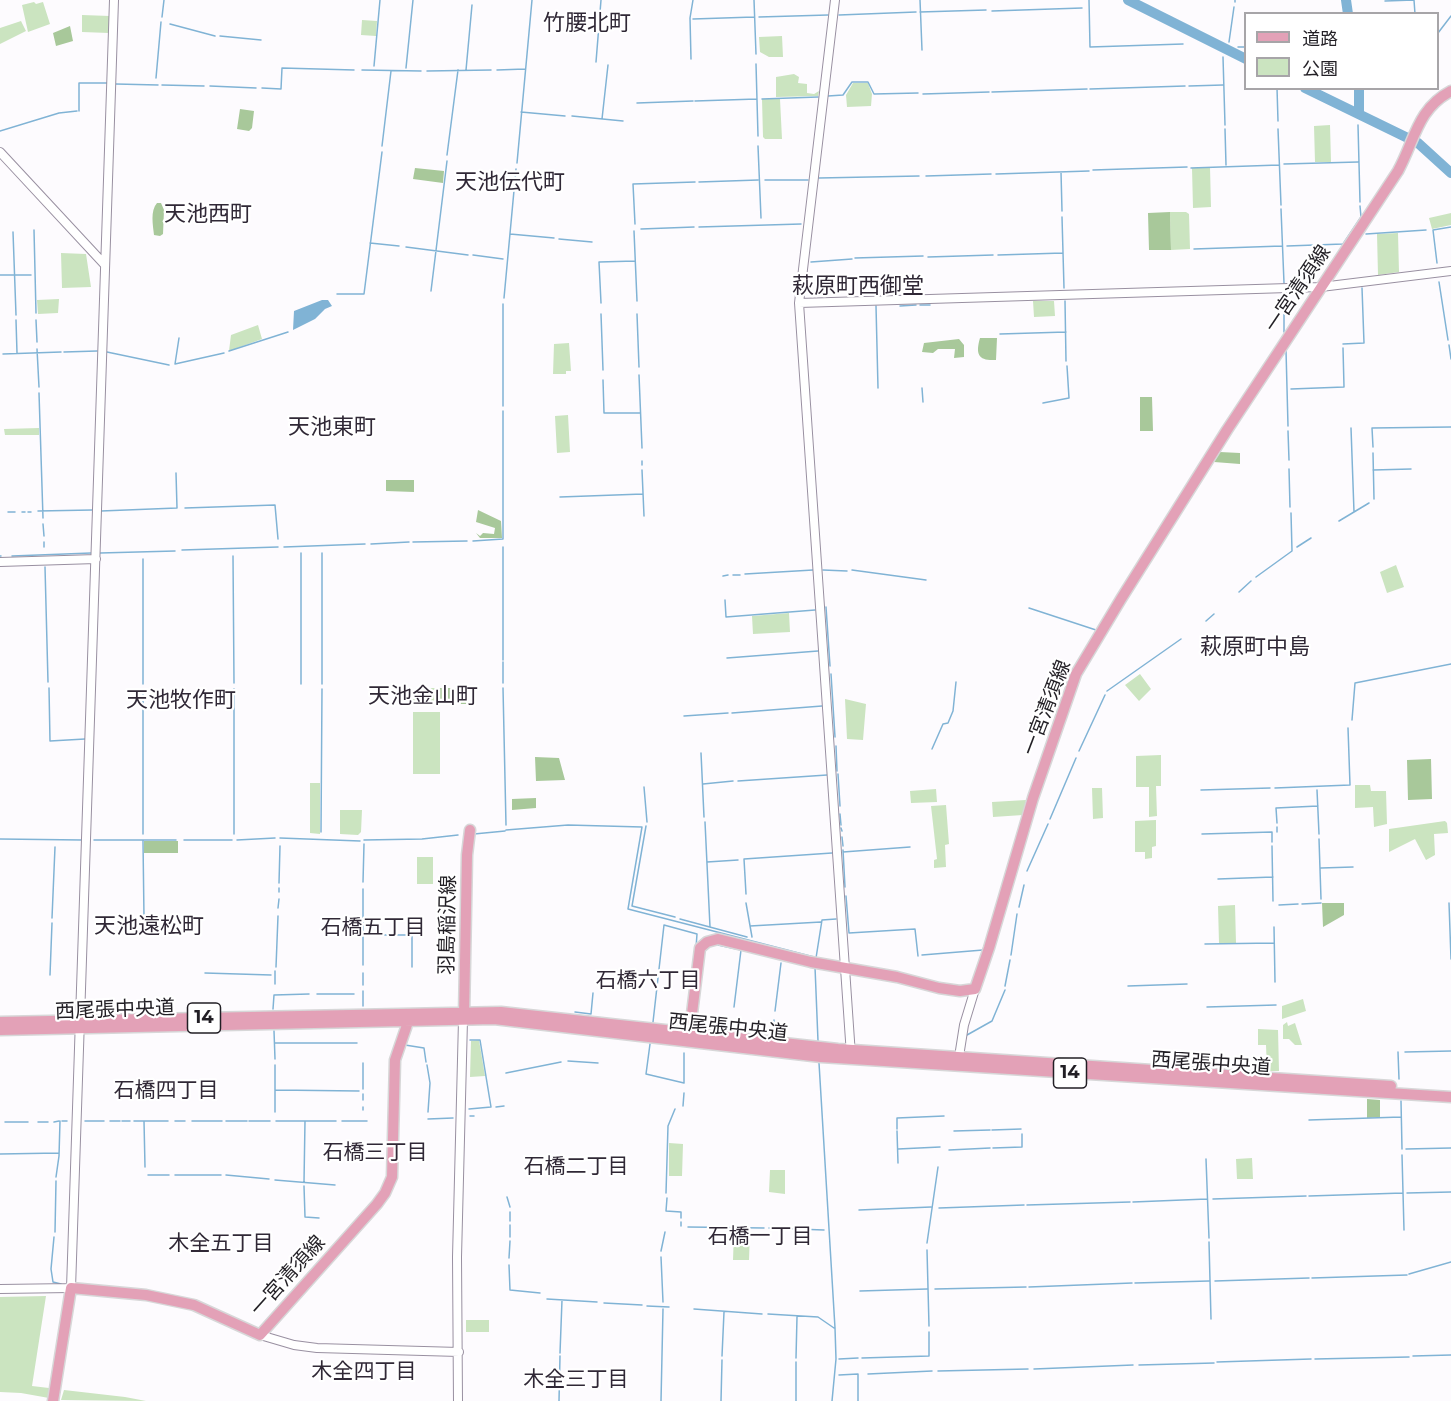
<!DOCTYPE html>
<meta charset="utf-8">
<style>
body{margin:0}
#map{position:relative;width:1451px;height:1401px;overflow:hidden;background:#fdfbfe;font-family:Montserrat,"Noto Sans JP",sans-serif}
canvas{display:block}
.legend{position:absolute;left:1244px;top:12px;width:195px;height:78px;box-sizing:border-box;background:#fff;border:2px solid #a7a5a8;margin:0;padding:8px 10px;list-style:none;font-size:18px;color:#221f25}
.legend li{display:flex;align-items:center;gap:12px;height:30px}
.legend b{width:30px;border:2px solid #a7a5a8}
</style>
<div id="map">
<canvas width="1451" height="1401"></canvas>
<ul class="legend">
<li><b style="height:8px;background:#e3a1b7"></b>道路</li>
<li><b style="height:16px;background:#cbe4c0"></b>公園</li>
</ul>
</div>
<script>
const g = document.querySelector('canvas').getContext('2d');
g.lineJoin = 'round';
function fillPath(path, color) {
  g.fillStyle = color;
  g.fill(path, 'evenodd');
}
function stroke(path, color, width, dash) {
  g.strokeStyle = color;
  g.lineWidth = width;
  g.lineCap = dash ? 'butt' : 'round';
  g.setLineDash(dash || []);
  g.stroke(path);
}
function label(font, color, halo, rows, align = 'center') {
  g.font = font + ' Montserrat,"Noto Sans JP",sans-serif';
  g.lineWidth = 4.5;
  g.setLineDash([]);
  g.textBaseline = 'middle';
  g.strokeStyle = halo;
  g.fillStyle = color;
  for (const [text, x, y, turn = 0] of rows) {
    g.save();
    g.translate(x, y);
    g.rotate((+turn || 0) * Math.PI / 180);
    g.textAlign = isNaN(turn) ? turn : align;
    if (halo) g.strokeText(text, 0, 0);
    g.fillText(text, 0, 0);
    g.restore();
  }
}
fillPath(new Path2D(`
 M34 2 36 4 43 2 50 24 28 32 22 5Z
 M82 15 110 16 109 33 82 32Z
 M362 20 377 21 376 36 361 35Z
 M21 21 26 31 0 44V28Z
 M782 36 783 57H769L760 52 759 37Z
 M794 74 799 77 798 83 807 84V93L814 94 819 91 818 96 776 97V77Z
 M853 83H868L872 94 871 106 847 107 846 95Z
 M762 99H780L782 139H765L763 137Z
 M1330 125 1331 162H1315L1314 126Z
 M1210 167 1211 207 1193 208 1192 168Z
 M1170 212H1186L1189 214 1190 249 1171 250Z
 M1451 213V225L1432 229 1429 218Z
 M1398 233 1399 272 1378 275 1377 234Z
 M61 253 86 254 91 287 62 288Z
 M59 299 58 313 38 314 37 300Z
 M1033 301H1054L1055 316 1034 317Z
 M258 325 262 339 229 351 231 335Z
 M569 343 571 371H566V374H553L554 344Z
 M568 415 570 452 557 453 555 416Z
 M39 428V435H5L4 429Z
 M1396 565 1404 587 1387 593 1380 572Z
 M789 613 790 632 753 634 752 616Z
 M1140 674 1151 689 1139 701 1125 685Z
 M416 688H440V701H413V691Z
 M845 699 866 704 863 740 847 739Z
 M413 712H440V774H413Z
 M1161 755V786H1156L1157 816 1149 817V787H1136V756Z
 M310 783H320V834L310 833Z
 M1355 785H1370L1371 791H1386L1387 824 1374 827 1373 807 1355 808Z
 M1092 788H1102L1103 818 1093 819Z
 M936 789 937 802 911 803 910 791Z
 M1026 800 1023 815 993 817 992 802Z
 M946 805 949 844 945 845 946 867 934 868V860L937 859 931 806Z
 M340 810H362L361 832 358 835 340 834Z
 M1156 820V846L1152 847V858L1145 859V852H1135V821Z
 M1445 821 1447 823 1448 833 1434 834 1435 855 1426 860 1415 839 1389 852V829Z
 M417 857H433V884H417Z
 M1235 905 1236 943H1219L1218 906Z
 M1303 999 1306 1011 1282 1019V1006Z
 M1287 1022 1288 1026 1295 1023 1302 1045H1295L1289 1039H1283V1025Z
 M1258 1029 1278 1030 1279 1071H1267L1266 1045H1258Z
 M479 1040 485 1076 470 1077 471 1041Z
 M669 1143 683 1144 682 1176H669Z
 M1252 1158 1253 1179H1237L1236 1159Z
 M770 1170H785V1194L769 1192Z
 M734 1231H750L749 1260H733Z
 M46 1296 32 1386 49 1388V1398L21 1393 0 1392V1297Z
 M466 1320H489V1332H466Z
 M64 1390 125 1397 146 1401 61 1400Z`), '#cbe4c0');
fillPath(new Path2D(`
 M70 26 73 41 56 46 53 33Z
 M240 109 254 111 252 128 249 131 237 129Z
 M415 168 444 171 443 183 413 179Z
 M157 203H161L164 210 163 234 160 236 154 235C153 225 150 211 157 203Z
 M1170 212 1171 250H1149L1148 213Z
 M980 338H997L996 360C979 361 975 355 980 338Z
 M959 339 964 345V357L954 358 955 349H938L933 353 922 352 924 343Z
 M1140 397H1152L1153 431H1140Z
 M1220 452 1240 453V464L1214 462Z
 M386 480H414V492L386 491Z
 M478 510 501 521 502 538H480L476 533 480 536 483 533 494 534 495 528 476 522Z
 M440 688H466L468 691 469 704H440Z
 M535 757 559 758 565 780 536 781Z
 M1431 759 1432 799 1408 800 1407 760Z
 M536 798V808L512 810V799Z
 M144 841H178V853H144Z
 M1322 903H1344V915L1323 927Z
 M1367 1099 1380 1100V1117L1367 1118Z`), '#a8c89a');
fillPath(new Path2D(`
 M322 300H328L332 306 325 309 315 319 293 330 294 311Z`), '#80b3d5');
stroke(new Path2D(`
 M754 0 756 54
 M920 0 922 50
 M1089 0 1090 47 1183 44
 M1235 0V2
 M1385 1 1414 0 1415 14
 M992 11 1082 8
 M920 12 986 10
 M839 15 916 12
 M162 17 164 0
 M759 17 828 15
 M693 19 754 17
 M170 24 215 36
 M1438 33 1451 16
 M220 36 261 40
 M1229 42 1234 7
 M1238 47H1246
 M1223 57 1225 125
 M691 59 690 18 693 0
 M596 62 601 0
 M756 64 758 136
 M374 66 380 0
 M406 68 413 0
 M362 70 421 71
 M466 70 472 5
 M497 70 525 69
 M427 71 491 70
 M156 78 161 22
 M116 84 158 85
 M162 85 204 86
 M210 86 256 88
 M1189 86 1223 85
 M262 88 281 89 282 68 354 70
 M1277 88 1278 121
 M1090 89 1185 86
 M992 92 1087 89
 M923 94 989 92
 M828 96 843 95 852 82H868L874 94 918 93
 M762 99 818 97
 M695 101 757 99
 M637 103 693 101
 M79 111V83H107
 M521 112 565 116
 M572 116 623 121
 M602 119 608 65
 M1358 125 1360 202
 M1225 129 1226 165
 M1278 129 1281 205
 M0 131 59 113 77 111
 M382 146 391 71
 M758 146 761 218
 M447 155 458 70
 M517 163 532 0
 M1284 164 1358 162
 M1191 168 1279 165
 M1093 170 1187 167
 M1061 172 1062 211
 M996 174 1089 171
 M926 176 991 174
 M819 178 919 176
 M765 180H808
 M699 182 758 180
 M1281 209 1284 283
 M1062 217 1064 288
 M635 224 633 184 695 182
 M699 227 801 224
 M641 229 694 227
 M34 230 36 313
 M634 231 637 301
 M13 232 16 315
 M510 234 554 238
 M1366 234 1426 230
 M559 239 592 242
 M370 243 399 246
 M1287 246 1343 244 1361 217 1360 206
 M406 247 468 255
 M1194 249 1282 246
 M473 255 503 259
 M998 255 1063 253
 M928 257 993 255
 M855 258 923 256
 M811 262 852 259
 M1437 263 1433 230 1451 227
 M0 275H31
 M1439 282 1448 340
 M431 291 447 161
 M337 294H364L382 152
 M1284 294V332
 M504 298 516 169
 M1065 301 1066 361
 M601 303 599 262 635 261
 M920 305H930
 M876 306 878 388
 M900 306 916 305
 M601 314 603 370
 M637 314 639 367
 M16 320 17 353
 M36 320 37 342
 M1000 334 1066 332
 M179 338 175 364 224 353
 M1343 344 1364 343 1362 288
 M1449 345 1451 359
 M37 349 39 387
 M1286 350 1288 426
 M229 351 288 332
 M64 352 97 351
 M107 352 169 365
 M3 354 61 352
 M639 375 642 448
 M603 380 604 413H640
 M922 388 923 402
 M1291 389 1344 387 1343 348
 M39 393 43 518
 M1043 403 1069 398 1067 366
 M503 406V304
 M1351 428 1354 512
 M1288 431 1289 460
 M1373 447 1372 428 1451 427
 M1373 453 1374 499
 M642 461V465
 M1289 469 1290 507
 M642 470 644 516
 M1373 470 1411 469
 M560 497 643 494
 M185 508 275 505 278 539
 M38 511 92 510
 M101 511 177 508 176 473
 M8 512H15
 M22 512H25
 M28 512H31
 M1339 521 1369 503
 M43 524 44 536
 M473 541 503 539V411
 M44 542V547
 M413 542 467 541
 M371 544 409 542
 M284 547 365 544
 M1297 547 1311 538
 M182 550 278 547
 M100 553 175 551
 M0 556H1
 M12 556 91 553
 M233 556 234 683
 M143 559V684
 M45 567 48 682
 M823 570 847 571
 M852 570 926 580
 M745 574 813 570
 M733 575H740
 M723 576 728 575
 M1256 577 1292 551 1291 513
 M1239 592 1251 581
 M725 600 726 617 815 610
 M826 607 830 666
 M1029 608 1096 630
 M1206 621 1214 614
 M727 658 818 651
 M503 660V547
 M831 674 835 737
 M503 683V662
 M301 684V553
 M322 684V553
 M49 688 50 741 85 739
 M503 688 506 825
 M143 689V834
 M234 689V834
 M1107 691 1181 639
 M732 713 822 706
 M684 716 728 713
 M1352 720 1355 683 1451 664
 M836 746 837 771
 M932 749 943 724 948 723 953 711 956 682
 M1079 751 1105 695
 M701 753 704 817
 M838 774 840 806
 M738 781 827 775
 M703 784 733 781
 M644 787 647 822
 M1275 788 1350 785 1348 728
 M1201 790 1270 788
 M1317 790 1319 834
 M840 814 841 825
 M1050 819 1076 758
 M705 822 710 927
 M1277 823 1276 808 1318 806
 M646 826 632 906 675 917
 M1277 827V832
 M841 828 842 831
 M506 830 568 825 642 827 628 909 814 957
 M321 832 322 689
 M474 834 505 831
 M1202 834 1272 832V842
 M842 837 843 846
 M280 838 360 841
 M0 839 82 840
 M1319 839 1321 899
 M94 840H176
 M184 840H232
 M237 840 275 838
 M364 840 422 839 458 835
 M143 841 144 918
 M1272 846 1273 901
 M843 850 845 887
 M843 852 910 847
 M707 862 738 860
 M1321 868 1353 867
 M1027 871 1048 824
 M1218 879 1273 877
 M363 882 364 844
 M279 883 280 846
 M363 889V965
 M279 892V888
 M746 894 744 859 832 853
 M846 896 849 933 915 929 918 956
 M746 903 752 937
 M1449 903 1451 959
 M1302 904 1321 903
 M1279 905 1298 904
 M1019 907 1024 885
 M278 908 279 899
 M52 918 55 847
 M680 919 747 937
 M750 926 821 922
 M1274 927 1275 982
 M363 935H412V967
 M1205 944 1274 943
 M718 945 741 950
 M922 955 983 950
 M1011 955 1017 914
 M816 958 822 920 836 919
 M276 967 278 916
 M815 967 818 1041
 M205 973 271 975
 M363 973V985
 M50 975 52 923
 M275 984V971
 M1005 986 1010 960
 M1128 986 1187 984
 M317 994H354
 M274 995 309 994
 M363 1006V991
 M734 1007 741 950
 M1207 1007 1276 1005
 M273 1009 274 995
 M775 1011 781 963
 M575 1012 591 1014 593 993
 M653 1022 664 925 697 934 696 948
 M274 1031 275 1059
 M967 1035 992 1021 1005 990
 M773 1036 774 1020
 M470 1040H480L491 1107
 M275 1043H357
 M650 1044 646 1074 684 1083V1053
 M405 1045 424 1048 426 1062
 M1398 1052 1399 1079
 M1405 1052 1451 1051
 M568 1061 598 1063
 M363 1063V1089
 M819 1063 835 1328 836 1359 832 1401
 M275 1065V1112
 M427 1065 430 1083 428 1112
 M506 1073 561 1062
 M275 1090 359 1091
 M363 1094V1100
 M1401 1101 1402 1149
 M683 1106 684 1093
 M363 1107V1110
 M496 1107 504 1106
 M469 1109 491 1107
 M470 1116H474
 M428 1119 453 1118
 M1309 1120 1401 1117
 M62 1121H67
 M85 1121H104
 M110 1121H120
 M122 1121H130
 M134 1121H168
 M144 1121 145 1167
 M175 1121H185
 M192 1121H222
 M226 1121H247
 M249 1121H270
 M276 1121H336
 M342 1121H367
 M5 1122H28
 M38 1122H48
 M54 1122 59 1121
 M897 1129V1118L944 1116
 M992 1130 1021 1129
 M897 1131 898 1163
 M954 1131 990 1130
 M993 1148 1022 1147V1134
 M898 1149 940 1147
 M1406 1149 1451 1148
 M949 1150 990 1148
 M0 1154 59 1153
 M1402 1155 1404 1230
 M1206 1159 1209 1238
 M148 1175H169
 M175 1175H221
 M226 1175 269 1179
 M56 1177 59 1156 60 1121
 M275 1180 335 1185
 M304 1182 305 1121
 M304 1186 305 1217 319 1218
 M666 1193 668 1126 675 1109
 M1407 1193 1451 1192
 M1309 1196 1403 1193
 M507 1197 510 1207
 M667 1198 666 1211 681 1212V1218
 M1213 1199 1306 1196
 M1133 1202 1207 1199
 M1027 1205 1130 1202
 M939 1208 1024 1205
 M859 1210 931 1207
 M510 1221V1212
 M681 1226V1222
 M688 1227 764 1228
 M769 1228 824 1230
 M55 1232 56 1181
 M54 1237 51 1269 53 1282 61 1284
 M510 1237V1225
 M1209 1242 1211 1319
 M927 1243 938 1167
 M927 1250 929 1326
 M661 1251 665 1232
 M661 1257 663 1302
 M509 1258 510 1241
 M509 1265 510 1290 540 1293
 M1409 1274 1451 1262
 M1312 1278 1407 1275
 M1215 1281 1309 1278
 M1135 1283 1209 1281
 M1029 1287 1132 1283
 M935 1289 1026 1287
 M860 1291 927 1289
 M547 1299 597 1302
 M604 1303 642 1305
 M647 1306 669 1307
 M694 1309 762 1314
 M768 1314 818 1317 834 1328
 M560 1353 562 1300
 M722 1356 724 1312
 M1413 1356 1451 1355
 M796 1358 797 1317
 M862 1358 929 1356V1332
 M839 1359 858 1358
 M1315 1359 1409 1357
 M1217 1362 1311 1359
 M1139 1365 1214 1363
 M1034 1369 1133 1365
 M938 1371 1028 1369
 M868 1374 932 1371
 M839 1375 858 1374V1401
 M559 1401 560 1356
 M661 1401 663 1309
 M721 1401 722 1360
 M796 1401V1362`), '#80b3d5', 1.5);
stroke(new Path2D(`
 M1128 0 1246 59
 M1346 0 1348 14
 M1305 88 1418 143 1451 173
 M1359 114V88`), '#80b3d5', 10);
const minor = new Path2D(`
 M835 0 799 303 851 1055
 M0 152 105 265
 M799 303 1321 287 1451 271
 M0 562 96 559
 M958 1063 964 1025 975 989
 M0 1289 71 1288 114 0
 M260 1335 294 1345 317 1348 459 1352
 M458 1401 457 1257 463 1020`);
const major = new Path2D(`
 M464 1016 467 855 470 830
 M0 1022 501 1012 838 1049 1391 1086
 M0 1030 494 1019 821 1057 1451 1097
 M689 1038 700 948 707 942 718 939 811 962 897 977 939 988 960 991 975 989 989 948 1033 798 1076 674 1121 599 1227 430 1398 171C1415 140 1417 109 1451 91
 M53 1401 71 1288 146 1295 194 1305 260 1335 377 1204 385 1193 392 1177 395 1060 408 1022`);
stroke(minor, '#9990a1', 10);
stroke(major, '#d7d7d8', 13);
stroke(minor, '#fff', 8);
stroke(major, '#e3a1b7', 10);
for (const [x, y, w] of [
 [204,1018,33],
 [1070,1073,33]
]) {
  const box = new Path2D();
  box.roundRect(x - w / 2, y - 15, w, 30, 4.5);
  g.fillStyle = '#fff';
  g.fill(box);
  stroke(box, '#221f25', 1.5);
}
label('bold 18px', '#221f25', null, [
 ["14",204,1018],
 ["14",1070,1073]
]);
label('20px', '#221f25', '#fff', [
 ["一宮清須線",1298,289,-56],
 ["一宮清須線",1047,708,-69],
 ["羽島稲沢線",448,925,-89],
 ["西尾張中央道",115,1010,-2],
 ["西尾張中央道",728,1028,6],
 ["西尾張中央道",1211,1064,4],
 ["一宮清須線",288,1276,-48]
]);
label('21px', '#302836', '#fff', [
 ["石橋五丁目",373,928],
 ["石橋六丁目",648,981],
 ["石橋四丁目",166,1091],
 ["石橋三丁目",375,1153],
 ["石橋二丁目",576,1167],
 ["石橋一丁目",760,1237],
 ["木全五丁目",221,1244],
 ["木全四丁目",364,1372],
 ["木全三丁目",576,1380]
]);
label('22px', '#302836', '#fff', [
 ["竹腰北町",587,24],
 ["天池伝代町",510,183],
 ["天池西町",208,215],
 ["萩原町西御堂",858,287],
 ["天池東町",332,428],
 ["萩原町中島",1255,648],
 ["天池金山町",423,697],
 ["天池牧作町",181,701],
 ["天池遠松町",149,927]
]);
</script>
